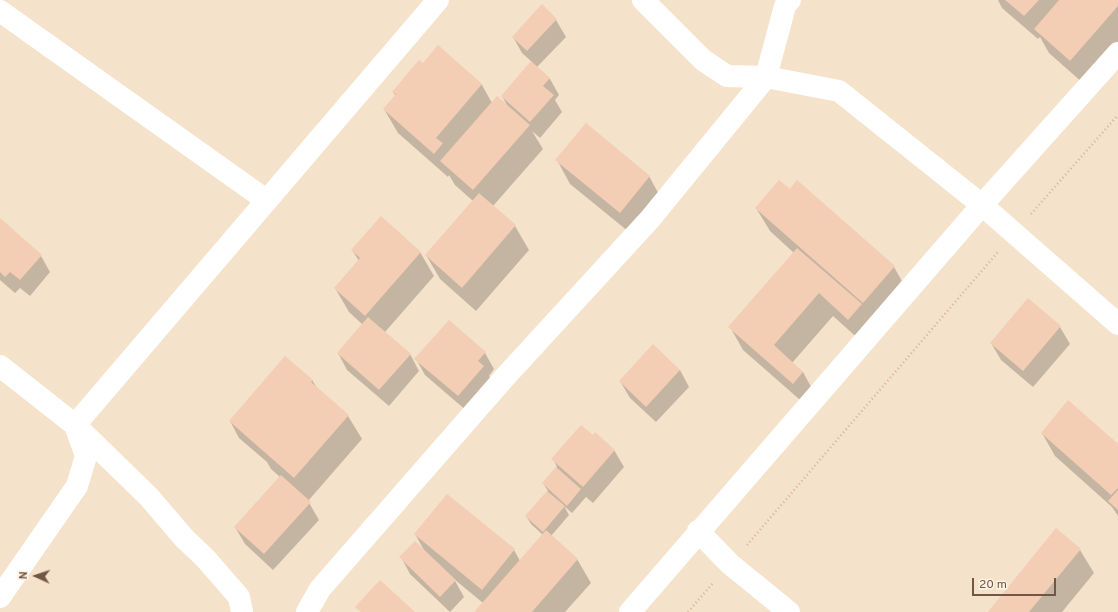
<!DOCTYPE html>
<style>
body{margin:0}
#map{position:relative;width:1118px;height:612px;overflow:hidden;background:#fdf1dd;font-family:Overpass,sans-serif}
canvas{display:block}
.north{position:absolute;left:16px;top:556px;width:40px;height:40px;-webkit-text-stroke:3px #fff4e4;paint-order:stroke;rotate:273deg;font-size:11px;font-weight:700;line-height:16px;text-align:center;color:#735645}
.north::after{content:'';display:block;margin:auto;width:14px;height:18px;background:#735645;clip-path:polygon(50% 0,100% 100%,50% 72%,0 100%)}
.scale{position:absolute;left:972px;top:578px;width:84px;height:18px;box-sizing:border-box;border:2px solid #735645;border-top:0;padding-left:5px;font-size:12px;line-height:14px;white-space:nowrap;color:#735645;-webkit-text-stroke:3px #fff4e4;paint-order:stroke}
</style>
<div id="map">
<canvas width="1118" height="612"></canvas>
<div class="north">N</div>
<div class="scale">20 m</div>
</div>
<script>
const g = document.querySelector('canvas').getContext('2d');
g.lineJoin = 'round';
function fillPath(path, color) {
  g.fillStyle = color;
  g.fill(path, 'evenodd');
}
function stroke(path, color, width, dash) {
  g.strokeStyle = color;
  g.lineWidth = width;
  g.lineCap = dash ? 'butt' : 'round';
  g.setLineDash(dash || []);
  g.stroke(path);
}
fillPath(new Path2D(`
 M0 0H1118V612H0Z`), '#f5e2cb');
fillPath(new Path2D(`
 M998 0H1118V45L1084 84 1049 53 1040 37 1038 39 1002 8Z
 M542 6 556 20 566 37 537 67 550 79 559 95 555 100 562 112 540 138 532 131 543 149 493 206 515 226 529 250 476 311 440 279 426 255 473 201 455 185 449 175 448 177 398 133 384 109 396 96 393 92 423 64 438 47 482 85 492 103 508 107 502 96 532 62 522 53 513 37Z
 M557 160 649 176 662 200 634 236 570 184Z
 M756 208 894 267 907 290 862 342 833 316 792 363 803 372 816 396 807 406 743 350 730 327 794 253 770 231Z
 M0 220 41 256 50 272 30 296 20 288 15 293 0 280Z
 M352 250 420 252 434 276 385 332 410 354 419 371 389 406 347 370 338 353 363 325 349 312 335 288 359 261Z
 M1028 299 1060 327 1070 344 1033 387 1001 360 991 343Z
 M485 353 494 369 489 376 493 384 468 412 425 375 416 359Z
 M680 370 689 387 656 422 630 398 620 381Z
 M312 380 317 388 348 416 362 439 308 501 319 520 273 570 245 544 235 527 280 477 271 469 267 462 239 438 230 421Z
 M1042 433 1118 445V516L1112 507 1055 456Z
 M593 437 614 450 624 467 593 503 586 497 572 513 564 506 569 515 551 536 577 559 591 583 565 612H477L483 603 454 579 464 597 450 612 410 574 401 557 424 550 415 534 514 550 520 561 543 535 531 524 526 516 548 491 543 483 557 467 553 459Z
 M1080 550 1094 573 1062 612H989Z`), '#0003');
fillPath(new Path2D(`
 M1005 0H1039L1024 16Z
 M1059 0H1118V6L1070 61 1034 29Z
 M542 4 557 19 527 51 512 37Z
 M438 45 482 84 436 138 443 143 434 154 383 109 396 94 392 92 419 60 423 63Z
 M531 61 550 78 543 86 554 95 530 122 501 96Z
 M497 96 530 125 473 190 440 161Z
 M586 123 650 176 620 213 555 160Z
 M779 180 790 189 797 180 895 266 863 303 755 208Z
 M479 193 516 225 462 288 425 255Z
 M381 216 421 252 365 316 334 288 360 258 351 250Z
 M0 218 42 255 20 280 10 272 5 277 0 272Z
 M797 248 862 304 848 320 819 293 774 345 803 372 793 384 728 327Z
 M1028 298 1061 326 1023 371 990 343Z
 M368 317 411 354 379 390 337 353Z
 M449 320 486 352 478 361 484 366 458 396 414 359Z
 M653 344 680 370 646 407 619 381Z
 M285 356 313 380 311 382 349 415 294 478 229 421Z
 M1068 400 1118 444V488L1111 495 1041 433Z
 M581 425 593 435 595 432 615 450 583 487 551 459Z
 M556 467 581 489 567 506 542 483Z
 M281 475 311 502 264 554 234 527Z
 M1118 490V510L1108 501Z
 M547 491 565 506 543 532 525 516Z
 M447 494 515 549 482 590 414 534Z
 M1056 528 1081 549 1029 612H988Z
 M546 530 578 559 532 612H476L475 611Z
 M415 541 456 580 440 597 399 557Z
 M380 580 415 612H361L355 607Z`), '#f3cdb4');
stroke(new Path2D(`
 M1031 214 1118 115
 M747 545 998 252
 M688 612 713 583`), '#d7b198', 2.5, [1, 3]);
stroke(new Path2D(`
 M643 0 703 60 727 76 766 77 839 91 982 205 1118 324
 M0 11 266 200
 M0 366 75 425 86 456 77 486 0 597
 M698 531 730 564 789 612
 M242 612 239 597 206 559 184 538 149 497 75 425 438 0
 M307 612 320 589 505 377 650 219 766 77 785 6 790 0
 M630 612 982 205 1118 53`), '#fff', 22);
</script>
